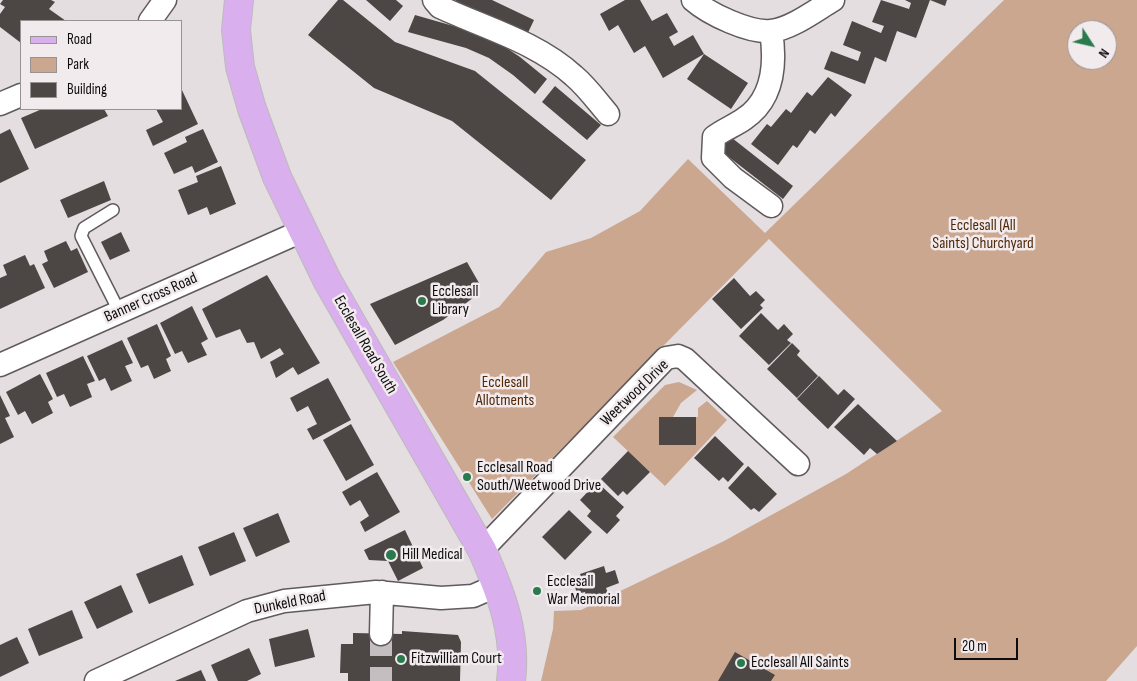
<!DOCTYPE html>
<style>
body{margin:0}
#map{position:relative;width:1137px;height:681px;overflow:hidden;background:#e5dee1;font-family:"Sofia Sans Condensed",sans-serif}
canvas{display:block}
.legend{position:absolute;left:20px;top:20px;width:162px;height:90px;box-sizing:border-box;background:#f2ebee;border:1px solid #979294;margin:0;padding:6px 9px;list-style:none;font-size:15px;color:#0e0c0d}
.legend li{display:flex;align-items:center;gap:10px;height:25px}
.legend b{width:25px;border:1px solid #979294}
.north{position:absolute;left:1067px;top:20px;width:50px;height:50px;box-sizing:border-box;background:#f2ebee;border:1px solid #979294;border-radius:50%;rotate:125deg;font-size:14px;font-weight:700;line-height:20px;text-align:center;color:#0e0c0d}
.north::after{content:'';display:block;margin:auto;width:18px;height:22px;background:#297b4d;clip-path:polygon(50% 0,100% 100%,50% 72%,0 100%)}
.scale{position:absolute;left:954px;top:638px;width:64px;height:22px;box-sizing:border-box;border:2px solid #0e0c0d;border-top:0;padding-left:6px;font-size:15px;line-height:18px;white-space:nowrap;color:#0e0c0d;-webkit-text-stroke:4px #f2ebee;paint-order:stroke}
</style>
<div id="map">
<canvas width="1137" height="681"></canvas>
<ul class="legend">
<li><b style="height:6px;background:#d9afee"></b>Road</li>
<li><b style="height:14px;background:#cca790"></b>Park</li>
<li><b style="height:14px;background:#4c4645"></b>Building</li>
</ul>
<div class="north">N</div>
<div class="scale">20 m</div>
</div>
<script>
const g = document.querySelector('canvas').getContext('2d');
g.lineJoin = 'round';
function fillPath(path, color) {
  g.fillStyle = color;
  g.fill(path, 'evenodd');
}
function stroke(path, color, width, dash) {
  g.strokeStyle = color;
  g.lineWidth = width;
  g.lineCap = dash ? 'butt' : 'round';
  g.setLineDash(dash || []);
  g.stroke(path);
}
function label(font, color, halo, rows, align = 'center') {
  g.font = font + ' "Sofia Sans Condensed",sans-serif';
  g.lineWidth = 5;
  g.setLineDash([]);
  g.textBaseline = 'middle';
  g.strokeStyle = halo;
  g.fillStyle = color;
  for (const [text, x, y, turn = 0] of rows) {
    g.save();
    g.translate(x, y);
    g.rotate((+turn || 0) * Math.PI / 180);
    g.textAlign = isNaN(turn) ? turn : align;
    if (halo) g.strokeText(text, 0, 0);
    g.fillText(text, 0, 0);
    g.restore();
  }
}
fillPath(new Path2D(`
 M1004 0H1137V646L1106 681H541L553 629 554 611 581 610 724 541 846 474 942 411 769 239 492 519 393 362 499 307 546 252 591 238 640 211 688 159 765 233ZM1077 30H1107V60H1077Z
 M679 382 697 390 681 403 673 417H698V408L707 401 727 420 665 486 613 437 665 385Z`), '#cca790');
fillPath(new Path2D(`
 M3 0H51L55 2 49 9 66 21H21V43L0 27V14L5 7 0 4Z
 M338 0H343L395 42 475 71 586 160 551 200 452 121 374 88 308 35Z
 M366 0H396L403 6 390 21Z
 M456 0H492L534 20 526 37 455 3Z
 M625 0H640L652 21 667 13 678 32 669 37 674 46 693 35 704 54 663 78 645 46 634 53 618 25 609 31 600 14Z
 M881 0 909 9 911 3 905 0H947L945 6 930 0 916 38 897 31 886 62 875 57 865 84 824 69 831 51 858 61 861 52 843 45 852 21 881 33 884 26 872 22Z
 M415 15 471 31 499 43 520 57 547 79 535 94 513 75 489 58 466 48 408 32Z
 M704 54 748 83 731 109 687 79Z
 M828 77 852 95 835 117 831 113 815 134 810 130 797 148 793 145 778 165 751 144 767 124 771 127 786 109 791 113 807 92 812 96Z
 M555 86 601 125 587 140 542 102Z
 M181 88 198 124 153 146 146 130 163 122 156 109H181Z
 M42 109H104L108 116 35 149 21 118Z
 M10 129 29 169 0 183V134Z
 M203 129 218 162 195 173 192 166 174 174 164 153 187 142 185 137Z
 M727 134 793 186 783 199 716 147Z
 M221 166 236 204 210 215 207 207 188 215 178 190 198 182 196 176Z
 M104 181 111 200 68 218 60 200Z
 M121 232 130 251 110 260 101 242Z
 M66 241 71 251 77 248 88 272 54 288 42 264 48 261 44 251Z
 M25 255 30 266 34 264 45 288 0 309V278L7 275 3 265Z
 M467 262 479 283 473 287 477 295 443 320 395 345 370 304Z
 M267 275 320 363 298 375 293 367 276 378 270 362 284 354 280 348 261 359 254 342 247 343 240 329 216 338 202 309Z
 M734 278 750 296 756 291 765 300 760 305 763 308 741 329 712 299Z
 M192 306 208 339 201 343 207 355 188 363 182 351 175 354 160 323Z
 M761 313 778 330 784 324 793 334 787 340 791 343 769 365 739 336Z
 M157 324 171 356 166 359 171 371 154 379 148 365 141 368 127 338Z
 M122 340 133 363 125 366 132 381 111 391 105 378 99 381 87 356Z
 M792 343 800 351 797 355 818 376 797 398 767 369Z
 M83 356 95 381 87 384 92 397 70 407 64 394 57 397 46 373Z
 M40 374 53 399 48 402 53 413 32 424 25 411 18 415 6 392Z
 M819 376 838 395 844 389 855 399 828 429 797 399Z
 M328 378 351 420 313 440 307 429 317 424 308 406 297 412 290 398Z
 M0 395 10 416 5 418 14 437 0 444Z
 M858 404 897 441 877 454 870 448 864 455 834 427Z
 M659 417H696V445H659Z
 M351 424 374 465 346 481 323 440Z
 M715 436 744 464 728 482 723 477 719 481 694 458Z
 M628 451 650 472 627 495 623 491 618 496 601 479Z
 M748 466 777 494 759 512 754 508 751 510 728 488Z
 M377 472 400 512 365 532 360 522 369 516 360 500 350 506 342 492Z
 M597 482 624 507 616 516 620 520 607 534 587 516 591 511 580 500Z
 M569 510 592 532 565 560 542 537Z
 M278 513 290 542 256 557 243 528Z
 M405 530 423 568 398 581 388 561 369 560 364 550Z
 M234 532 246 561 210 576 198 547Z
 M182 555 194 585 149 604 136 574Z
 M604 566 606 573 615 570 619 583 606 588 608 593 587 600 585 592 577 594 574 583 582 580 580 574Z
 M121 585 133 612 97 629 84 602Z
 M72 610 83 638 39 656 28 629Z
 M308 629 315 657 275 667 269 639Z
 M402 631 458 635 461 642 460 681H348V673H340L341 644H353V633L402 634Z
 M17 637 29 663 0 677V645Z
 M249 648 261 674 247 681H218L211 665Z
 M735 652 775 675 771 681H718Z
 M201 670 206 681H175Z`), '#4c4645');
stroke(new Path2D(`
 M381 634V681`), '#c5bec1', 22, [22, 11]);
const lane = new Path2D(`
 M113 210 84 228 81 236 119 311`);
const street = new Path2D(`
 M434 0 440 7C485 28 537 42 574 76 587 87 597 101 608 114
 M693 0C709 14 749 33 771 31 791 29 816 10 833 0
 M150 21 165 0
 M0 104 21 95
 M771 206 733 178 713 158 714 137C723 130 734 126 744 119 774 99 776 63 771 31
 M0 365 302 231
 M482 550 666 358 678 356 685 359 798 464
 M381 634 382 592
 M96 681 247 611 284 601 376 592 441 598 473 596 498 585`);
const primary = new Path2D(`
 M239 0 236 30 240 67 252 109 277 177 327 280 482 550C501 593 517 634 511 681`);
stroke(lane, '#605a5d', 14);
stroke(street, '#605a5d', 25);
stroke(primary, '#bcbbbb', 30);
stroke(lane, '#fff', 11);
stroke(street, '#fff', 22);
stroke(primary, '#d9afee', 28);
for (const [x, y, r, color] of [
 [422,301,5,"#297b4d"],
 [467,477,5,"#297b4d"],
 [391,555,6,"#297b4d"],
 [537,591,5,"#297b4d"],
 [401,659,5,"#297b4d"],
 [741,663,5,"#297b4d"]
]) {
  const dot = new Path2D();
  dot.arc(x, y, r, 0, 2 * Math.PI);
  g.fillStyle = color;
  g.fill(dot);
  stroke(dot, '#f2ebee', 2);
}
label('16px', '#522908', '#f2ebee', [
 ["Ecclesall (All",983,226],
 ["Saints) Churchyard",983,244],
 ["Ecclesall",505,383],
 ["Allotments",505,401]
]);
label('16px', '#0e0c0d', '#f2ebee', [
 ["Ecclesall",432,292],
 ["Library",432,310],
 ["Ecclesall Road",477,468],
 ["South/Weetwood Drive",477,486],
 ["Hill Medical",402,555],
 ["Ecclesall",547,582],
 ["War Memorial",547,600],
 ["Fitzwilliam Court",411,659],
 ["Ecclesall All Saints",751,663]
], 'left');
label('16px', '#0e0c0d', '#f2ebee', [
 ["Banner Cross Road",151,298,-24],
 ["Ecclesall Road South",365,345,60],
 ["Weetwood Drive",635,393,-44],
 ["Dunkeld Road",290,603,-11]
]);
</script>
